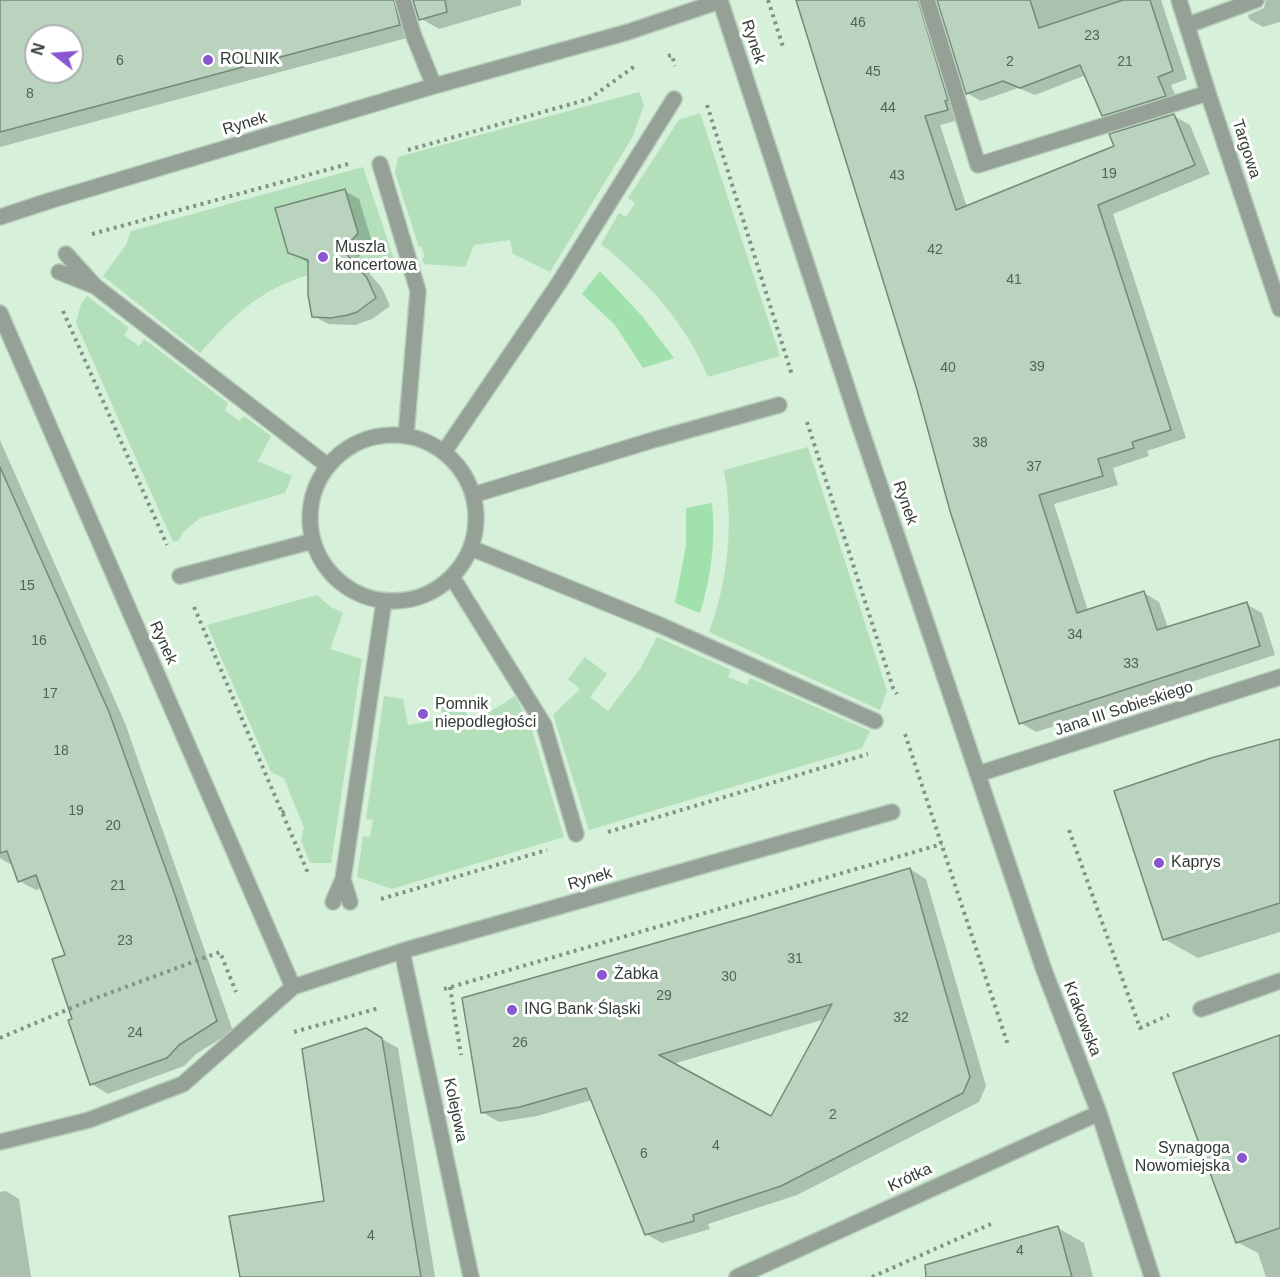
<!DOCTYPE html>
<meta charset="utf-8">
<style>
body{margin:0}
#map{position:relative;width:1280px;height:1277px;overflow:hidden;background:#d6f0da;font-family:Helvetica,sans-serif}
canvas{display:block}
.north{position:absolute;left:24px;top:24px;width:60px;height:60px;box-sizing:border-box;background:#fff;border:2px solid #adb1ae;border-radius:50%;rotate:287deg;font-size:16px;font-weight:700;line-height:24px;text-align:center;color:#333d34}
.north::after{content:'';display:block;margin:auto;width:21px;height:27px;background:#8856cf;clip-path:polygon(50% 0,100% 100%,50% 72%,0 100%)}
</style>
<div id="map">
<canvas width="1280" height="1277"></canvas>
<div class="north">N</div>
</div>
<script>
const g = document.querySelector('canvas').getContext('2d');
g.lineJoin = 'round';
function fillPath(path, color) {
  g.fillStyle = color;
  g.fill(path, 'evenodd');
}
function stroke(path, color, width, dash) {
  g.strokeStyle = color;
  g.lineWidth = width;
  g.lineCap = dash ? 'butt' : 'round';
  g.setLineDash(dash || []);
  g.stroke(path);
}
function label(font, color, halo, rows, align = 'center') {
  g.font = font + ' Helvetica,sans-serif';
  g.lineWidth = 6;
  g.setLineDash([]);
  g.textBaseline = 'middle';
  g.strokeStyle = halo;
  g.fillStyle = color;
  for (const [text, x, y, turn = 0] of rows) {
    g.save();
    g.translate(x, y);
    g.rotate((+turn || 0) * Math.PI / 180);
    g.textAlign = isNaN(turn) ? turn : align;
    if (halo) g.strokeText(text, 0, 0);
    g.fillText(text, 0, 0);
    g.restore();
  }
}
fillPath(new Path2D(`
 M639 92 644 105 633 136 550 272 513 254 510 240 474 245 465 267 424 264 422 258 425 257 421 246 419 247 395 173 398 157Z
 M700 113 780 356 708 377C686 323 646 280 601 244L619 213 626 217 635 203 628 198 679 120Z
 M363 167 395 262 365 265 346 247 358 233 275 209 288 253 310 261 308 275C258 291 234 315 200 353L103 276 126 245 131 231Z
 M87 296 129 328 124 335 139 346 144 339 228 403 225 410 239 421 244 416 271 436 258 461 292 476 285 493 200 518 183 532 179 540 173 542 76 323 81 304Z
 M808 447 887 691 880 710 709 632C728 581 734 525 724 470Z
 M317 595 331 607 343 613 330 649 362 659 331 863H310L301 840 304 828 284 778 271 772 207 625Z
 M657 637 731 670 728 677 747 685 750 678 870 731 862 748 589 830 553 715 580 689 568 679 585 657 607 674 590 697 608 711 640 669Z
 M384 696 403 699 408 725 443 719 441 707 462 700 469 721 498 707 515 696 531 727 564 837 392 889 357 877 363 836 370 837 373 820 366 819Z`), '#b3e0bb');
fillPath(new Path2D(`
 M600 271 642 316 674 358 643 368 615 325 582 294Z
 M712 503C716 539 711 578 700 613L675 603 686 546V508Z`), '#a0e1ac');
fillPath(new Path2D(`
 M0 0H521V5L439 29 420 18 415 2 411 9 418 35 0 147ZM36 36H72V72H36Z
 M798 0H918L921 9 934 17 963 119 940 125 967 207 1116 147 1174 116 1190 125 1210 174 1113 214 1186 438 1147 451 1149 456 1113 468 1118 485 1054 504 1088 611 1144 593 1159 602 1168 628 1246 604 1262 613 1275 655 1036 732 1021 723Z
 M939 0H1161L1187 79 1171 85 1179 104 1117 123 1103 115 1086 75 1035 95 1018 88 981 101 967 93Z
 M1266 0H1280V22L1263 27 1249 19 1248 15 1264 8Z
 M345 191 359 199 372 242 357 259 382 288 390 306 372 319 355 325 328 324 314 316 309 263 289 252Z
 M0 440 125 723 233 1031 196 1054 184 1066 108 1094 92 1084 74 1020 67 955 42 888 36 890 19 881 13 863 10 864 0 858Z
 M1280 741V932L1198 958 1164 939Z
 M910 869 926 879 986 1086 979 1102 797 1195 708 1224 710 1229 662 1243 646 1234 592 1100 537 1116 499 1122 482 1112 747 918ZM825 1019 771 1118 673 1064Z
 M366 1030 398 1048 435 1277H241L325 1202Z
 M1280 1040V1277H1266L1258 1253 1237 1242Z
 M6 1191 19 1199 31 1277H0V1192Z
 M1058 1228 1084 1243 1093 1277H924Z`), '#0003');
const building = new Path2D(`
 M0 0H394L400 25 0 132ZM36 36H72V72H36Z
 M413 0H445L447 12 419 20Z
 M796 0H918L948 100 945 101 948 110 925 116 956 210 1114 146 1109 134 1174 114 1195 165 1098 205 1171 430 1132 442 1134 448 1098 459 1103 476 1039 495 1077 613 1144 591 1157 630 1247 602 1260 646 1019 724 950 511 917 390Z
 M937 0H1030L1039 28 1123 0H1150L1173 71 1158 77 1166 96 1102 116 1080 65 1020 88 1003 81 966 94Z
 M345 189 358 233 343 250 367 278 376 298 357 312 348 315 331 318 312 317 308 295V260L288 253 275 208Z
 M0 467 109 712 174 892 217 1021 179 1045 167 1058 90 1085 68 1020 72 1019 52 959 65 955 36 875 18 882 7 851 0 853Z
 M1280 739V903L1163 940 1114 791 1211 758Z
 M910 868 970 1077 963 1093 781 1186 693 1215 694 1221 645 1235 586 1088 520 1107 481 1113 462 998 747 917ZM832 1004 771 1116 659 1055Z
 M366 1028 382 1038 421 1277H240L229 1216 324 1201 302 1049Z
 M1280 1035V1228L1236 1243 1173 1073Z
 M1058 1226 1072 1277H926L925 1265Z`);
fillPath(building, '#bad3be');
stroke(building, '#738a77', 1.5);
const minor = new Path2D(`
 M403 0 413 34 434 86
 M720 0 858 421 1044 970 1099 1113 1152 1277
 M927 0 978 165 1208 93
 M1179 0 1208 93 1280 309
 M1188 25 1256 0
 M380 164 418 291 406 435
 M0 217 52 200 434 86 628 32 720 1
 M66 254 95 286 328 466
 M59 272 92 285
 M0 313 293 987
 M310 518a83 83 0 1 1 166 0a83 83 0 1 1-166 0Z
 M444 452 559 283 674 99
 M473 495 653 440 779 405
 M471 548 660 625 875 721
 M180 576 313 541
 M452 577 544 725 576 834
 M978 774 1280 677
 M333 902 343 879
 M350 902 343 879 384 601
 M402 951 471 1277
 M1201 1009 1280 981
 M0 1142 89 1120 183 1084 293 987 402 951 892 812
 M737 1277 1099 1113`);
stroke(minor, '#b5ccb9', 18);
stroke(new Path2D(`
 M768 0 784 50
 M668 56 672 55 675 66
 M707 105 792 375
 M408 150 589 99 635 66
 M92 234 348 164
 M63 311 167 545
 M807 422 893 688 897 694
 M194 607 308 873
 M905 734 1008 1045
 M282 813 287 809
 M1069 830 1140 1028 1169 1015
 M608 832 868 754
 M381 899 547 850
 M450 987 461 1055
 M444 989 942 844
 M294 1032 379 1008
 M0 1038 88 1001 220 952 236 992
 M872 1277 991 1224`), '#819384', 4, [3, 4.5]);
stroke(minor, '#95a097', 15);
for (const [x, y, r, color] of [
 [208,60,6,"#8856cf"],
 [323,257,6,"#8856cf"],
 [423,714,6,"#8856cf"],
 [1159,863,6,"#8856cf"],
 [602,975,6,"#8856cf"],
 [512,1010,6,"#8856cf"],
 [1242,1158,6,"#8856cf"]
]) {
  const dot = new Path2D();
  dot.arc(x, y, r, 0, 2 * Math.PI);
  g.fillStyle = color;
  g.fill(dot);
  stroke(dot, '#fff', 2);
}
label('14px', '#556256', null, [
 ["46",858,23],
 ["23",1092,36],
 ["6",120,61],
 ["2",1010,62],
 ["21",1125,62],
 ["45",873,72],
 ["8",30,94],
 ["44",888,108],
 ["19",1109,174],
 ["43",897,176],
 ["42",935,250],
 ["41",1014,280],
 ["39",1037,367],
 ["40",948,368],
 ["38",980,443],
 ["37",1034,467],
 ["15",27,586],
 ["34",1075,635],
 ["16",39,641],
 ["33",1131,664],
 ["17",50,694],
 ["18",61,751],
 ["19",76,811],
 ["20",113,826],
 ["21",118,886],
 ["23",125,941],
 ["31",795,959],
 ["30",729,977],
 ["29",664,996],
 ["32",901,1018],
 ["24",135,1033],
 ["26",520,1043],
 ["2",833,1115],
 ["4",716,1146],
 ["6",644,1154],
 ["4",371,1236],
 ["4",1020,1251]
]);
label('16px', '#333d34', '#fff', [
 ["Rynek",753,42,72],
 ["Rynek",245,124,-17],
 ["Targowa",1246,149,72],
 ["Rynek",905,503,71],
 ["Rynek",163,643,66],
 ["Jana III Sobieskiego",1124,709,-18],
 ["Rynek",590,879,-16],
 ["Krakowska",1082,1019,69],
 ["Kolejowa",455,1110,78],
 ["Krótka",910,1178,-25]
]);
label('16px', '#333d34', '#fff', [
 ["ROLNIK",220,60],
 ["Muszla",335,248],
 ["koncertowa",335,266],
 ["Pomnik",435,705],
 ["niepodległości",435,723],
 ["Kaprys",1171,863],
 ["Żabka",614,975],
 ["ING Bank Śląski",524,1010],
 ["Synagoga",1230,1149,"right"],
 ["Nowomiejska",1230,1167,"right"]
], 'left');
</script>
